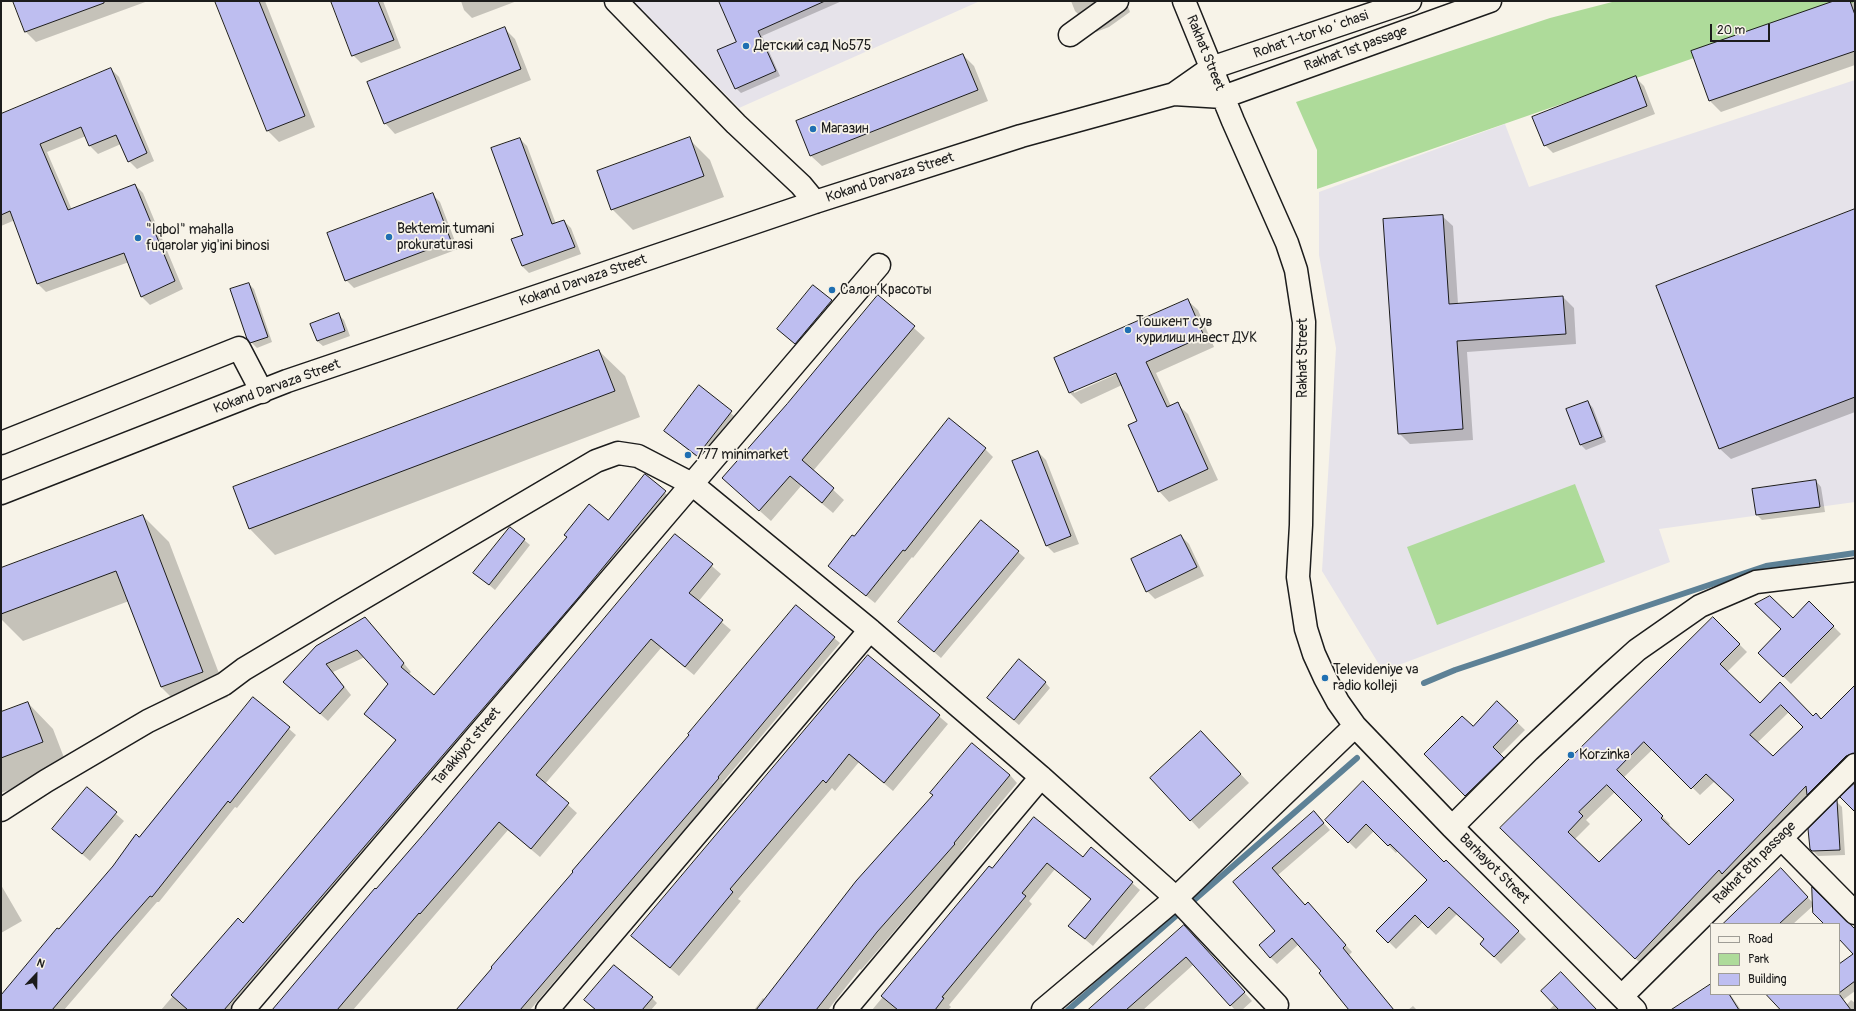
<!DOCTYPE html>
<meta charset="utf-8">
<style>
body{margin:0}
#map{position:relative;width:1856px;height:1011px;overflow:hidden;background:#f7f3e8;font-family:Pangolin,sans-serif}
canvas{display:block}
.frame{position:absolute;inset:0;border:2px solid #1c1c1c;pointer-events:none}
.legend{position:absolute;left:1710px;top:923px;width:130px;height:72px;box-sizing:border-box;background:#f7f3e8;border:1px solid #9f9d96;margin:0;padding:5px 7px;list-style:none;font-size:12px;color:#1c1c1c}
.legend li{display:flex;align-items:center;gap:8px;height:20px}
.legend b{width:20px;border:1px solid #9f9d96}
.north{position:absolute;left:16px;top:955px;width:40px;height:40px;-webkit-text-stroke:3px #f7f3e8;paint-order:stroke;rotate:22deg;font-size:11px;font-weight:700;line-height:16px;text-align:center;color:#1c1c1c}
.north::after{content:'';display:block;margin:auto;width:14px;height:18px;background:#1c1c1c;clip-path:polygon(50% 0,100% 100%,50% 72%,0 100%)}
.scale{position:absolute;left:1710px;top:24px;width:60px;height:18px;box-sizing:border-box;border:2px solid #1c1c1c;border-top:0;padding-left:5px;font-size:12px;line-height:14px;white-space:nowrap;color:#1c1c1c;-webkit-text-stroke:3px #f7f3e8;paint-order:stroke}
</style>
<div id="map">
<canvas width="1856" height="1011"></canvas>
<div class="frame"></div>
<ul class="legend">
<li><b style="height:5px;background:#f7f3e8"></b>Road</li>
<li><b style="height:11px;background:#aedb9a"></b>Park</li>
<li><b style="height:11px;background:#bebef0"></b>Building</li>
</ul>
<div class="north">N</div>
<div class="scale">20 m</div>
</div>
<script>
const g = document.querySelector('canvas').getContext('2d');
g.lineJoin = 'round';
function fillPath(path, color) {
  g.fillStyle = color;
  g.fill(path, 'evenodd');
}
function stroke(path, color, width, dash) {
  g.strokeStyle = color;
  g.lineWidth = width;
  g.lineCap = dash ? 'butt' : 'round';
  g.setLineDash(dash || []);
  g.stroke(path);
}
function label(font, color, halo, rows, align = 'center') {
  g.font = font + ' Pangolin,sans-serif';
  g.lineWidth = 3.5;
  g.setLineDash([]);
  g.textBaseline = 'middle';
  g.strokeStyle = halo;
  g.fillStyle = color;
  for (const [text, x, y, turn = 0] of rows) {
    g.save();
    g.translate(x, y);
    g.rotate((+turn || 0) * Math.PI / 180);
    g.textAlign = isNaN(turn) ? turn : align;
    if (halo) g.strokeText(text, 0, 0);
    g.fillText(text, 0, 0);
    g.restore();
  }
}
fillPath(new Path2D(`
 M633 1H980L739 108Z
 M1855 80V502L1659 529 1670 562 1383 671 1322 571 1336 348 1319 255V192L1505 124 1529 187Z`), '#e6e3ea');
fillPath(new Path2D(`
 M1616 1H1855V2L1317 189V150L1296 102 1550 18Z
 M1575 484 1605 562 1437 625 1407 547Z`), '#aedb9a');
fillPath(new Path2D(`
 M14 1H148L36 42 26 32Z
 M216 1H265L315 127 279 142 268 131Z
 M332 1H383L401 48 361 63 353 55Z
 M461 1H517L472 18 464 10Z
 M720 1H842L762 36 780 76 741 93 736 88 738 42Z
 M1071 1H1126L1130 12 1109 27 1096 32 1075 11Z
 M1837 1H1852L1855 4V65L1721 112 1710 101 1693 52Z
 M504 28 515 39 531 80 395 134 385 123Z
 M963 55 974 66 988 101 822 166 811 156 797 121Z
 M111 69 119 77 154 161 137 169 129 161 121 144 98 154 90 146 86 136 47 152 72 210 135 185 143 193 183 289 150 305 142 297 129 262 46 292 38 284 15 220 1 226V115Z
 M1636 78 1644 86 1655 114 1553 153 1545 145Z
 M520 139 527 146 556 224 564 221 571 228 581 254 529 273 522 266 513 240 524 236Z
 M689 139 710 160 724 197 633 230 612 209Z
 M432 194 440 202 458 249 354 288 346 280Z
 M1855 210V412L1731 459 1720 449 1657 286Z
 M1442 216 1453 226 1458 304 1563 297 1574 308 1576 344 1467 352 1473 440 1410 444 1399 433Z
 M249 284 254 289 272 342 257 348 251 342Z
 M813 286 837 306 801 349 783 334Z
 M878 296 925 338 813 471 844 500 833 513 801 486 771 521 723 478 788 405Z
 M1187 300 1198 310 1214 347 1156 373 1171 406 1177 404 1188 414 1218 480 1169 502 1159 491 1139 422 1122 385 1081 404 1070 393 1055 358ZM1120 370 1121 372 1074 393V390Z
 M338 314 344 320 350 336 323 346 317 341 311 325Z
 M599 351 625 376 640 417 275 555 250 529 234 488Z
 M699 387 739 420 705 464 665 431Z
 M1588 402 1593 408 1606 442 1586 450 1581 445 1568 410Z
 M985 449 993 457 913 558 912 557 875 603 829 566 854 538Z
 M1038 452 1046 460 1079 544 1054 553 1046 545Z
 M645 476 673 500 240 1010H161L238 920 243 924 397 741 365 713 390 684 365 657 333 672 351 695 328 721 293 690 373 626 411 672 409 674 434 696 568 537 608 521Z
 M1816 481 1821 487 1825 512 1762 520 1757 515Z
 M143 516 169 542 228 697 187 713 161 687 129 601 23 641 1 619V569Z
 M510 528 530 545 495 590 475 573Z
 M676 535 721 574 698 602 731 630 694 675 661 648 545 784 577 813 540 857 508 830 353 1010H274L423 836Z
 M1181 536 1189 544 1204 576 1155 599 1147 591Z
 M1018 552 1025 558 941 658 899 622Z
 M1809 602 1841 634 1791 684 1759 653Z
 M1713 618 1747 652 1727 672 1760 704 1780 684 1813 717 1821 720 1855 686V751L1854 752 1855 763 1643 966 1502 828ZM1789 712 1804 727 1773 758 1757 743ZM1653 749 1700 795 1715 781 1735 800 1689 846 1668 826 1670 824 1623 778ZM1615 792 1643 820 1599 864 1574 840 1590 824 1586 820Z
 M834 638 840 643 722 783 723 784 530 1010H458L691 735Z
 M868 656 948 724 893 791 859 762 835 791 832 788 738 899 741 901 679 976 632 936Z
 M1045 682 1050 688 1019 725 993 703Z
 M253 698 296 735 237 808 235 807 159 902H157L64 1010H1V996L139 838Z
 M28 703 53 729 68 768 1 793V713Z
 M1497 703 1525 730 1500 755 1511 766 1474 803 1425 754 1473 727Z
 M1209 740 1249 783 1199 829 1152 778Z
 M1010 775 1017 783 961 851 962 852 861 970 860 969 828 1010H754L763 998 765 1000Z
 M1363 783 1444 864 1447 862 1526 939 1501 964 1481 944 1485 940 1457 914 1436 935 1423 922 1396 949 1378 931 1428 880 1398 850 1396 853 1374 831 1356 849 1326 820Z
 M87 789 124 821 90 861 53 829Z
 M1837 802 1842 807 1845 855 1818 856 1811 849 1809 829Z
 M1320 819 1330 830 1278 875 1305 906 1315 910 1352 952 1349 955 1394 1010H1351L1323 971 1299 944 1277 964 1270 957 1277 931 1234 882Z
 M1083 858 1132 883 1140 890 1093 946 1069 926 1091 900 1055 869 1029 901 1032 904 949 1005 951 1007 948 1010H872L990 868 992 870Z
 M1781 869 1813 903 1855 931V954L1839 938V924H1825L1814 905 1793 924H1724Z
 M1 885 22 921 1 933Z
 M1192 934 1252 1001 1242 1010H1235L1194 964 1143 1010H1103Z
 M1855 962V991L1829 1010H1779L1781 1009 1767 994H1839V966Z
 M1711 985V994H1730L1741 1010H1673Z
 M652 998 657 1003 651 1010H596Z
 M1851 1000 1855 1003V1010H1842Z
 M1555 1004 1596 1010H1549Z
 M1413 1006 1417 1010H1408Z`), '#0003');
stroke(new Path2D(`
 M1424 683 1455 670 1766 566 1855 553
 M1068 1010 1357 758`), '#5d8196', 6);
const building = new Path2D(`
 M13 1H104V3L25 32Z
 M215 1H259L305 116 267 131Z
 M331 1H378L394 40 352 56Z
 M719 1H825L758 31 776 71 735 89 717 50 736 42Z
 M1834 1H1850L1855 15V51L1709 101 1691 51Z
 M505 27 521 69 384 124 367 82Z
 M963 54 978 90 810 156 796 121Z
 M111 68 147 153 128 162 116 135 89 146 81 127 40 144 68 210 135 184 175 281 141 297 124 253 37 284 10 211 1 215V114Z
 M1636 76 1647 106 1544 146 1532 117Z
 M690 137 704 176 611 210 597 171Z
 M520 138 552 224 564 220 575 247 522 266 511 239 523 235 491 148Z
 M433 193 451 241 345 281 327 233Z
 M1855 209V397L1719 449 1656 286Z
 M1443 215 1449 304 1563 296 1566 334 1457 341 1463 429 1398 434 1383 219Z
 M249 283 268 337 250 343 247 339 230 289Z
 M813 285 832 300 795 344 777 329Z
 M878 295 915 326 802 460 834 488 822 503 790 476 759 511 722 478 787 404Z
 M1188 299 1204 336 1146 362 1167 407 1178 402 1208 469 1158 492 1128 425 1137 421 1116 373 1069 393 1054 358Z
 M339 313 345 331 317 341 310 324Z
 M599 350 615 391 249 529 233 487Z
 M699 385 732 411 697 456 664 431Z
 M1588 401 1602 437 1580 445 1566 409Z
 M949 418 986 448 905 551 903 550 866 596 828 566 852 535 854 536Z
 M1038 451 1071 536 1046 546 1012 461Z
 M645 474 666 491 578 598 224 1010H188L171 995 238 918 243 923 396 740 364 714 388 684 357 650 326 664 344 687 320 714 283 682 316 646 365 617 404 663 401 667 434 695 567 537 564 535 589 504 608 520Z
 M1816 480 1820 507 1756 515 1752 489Z
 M143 515 203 672 161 687 116 571 1 614V568Z
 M981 520 1019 551 934 652 898 622Z
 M510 527 525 539 489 585 473 573Z
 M675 534 713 564 689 593 723 620 685 667 651 639 536 775 569 803 531 849 499 822 460 868 420 914 419 913 337 1010H272L375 888 376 889 422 836Z
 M1181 535 1197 567 1146 592 1131 559Z
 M1770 596 1793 618 1809 601 1834 626 1783 677 1758 653 1781 629 1755 604Z
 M796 605 835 637 718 777 719 778 520 1010H456L492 968 491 967 573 872 572 871 689 735 688 734Z
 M1713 617 1740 644 1720 664 1760 703 1780 682 1813 716 1816 713 1821 719 1855 685V753L1846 756 1807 795 1806 786 1722 874 1719 870 1635 959 1500 828ZM1781 705 1803 727 1773 756 1750 735ZM1644 742 1691 789 1706 774 1734 800 1689 845 1661 818 1663 816 1617 770ZM1607 785 1642 820 1599 862 1568 832 1583 816 1579 812Z
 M868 655 940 715 884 783 849 754 826 783 823 780 730 889 733 892 670 968 631 936Z
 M1019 659 1046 682 1014 720 987 698Z
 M253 697 290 727 253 774 230 803 228 801 152 897 150 896 113 938 52 1010H1V995L57 928 59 929 113 866 136 834 139 837Z
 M1497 701 1518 721 1493 747 1504 758 1465 796 1424 754 1462 716 1473 726Z
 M28 702 43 742 1 758V712Z
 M1201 731 1241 774 1190 821 1150 778Z
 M972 743 1010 775 954 843 955 844 877 932 816 1010H756L856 881 933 795 930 793Z
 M1363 781 1444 862 1446 860 1519 931 1494 957 1480 944 1484 939 1449 907 1428 928 1415 915 1388 943 1376 931 1427 880 1390 844 1388 846 1366 824 1348 843 1325 820Z
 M1855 783V812L1840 797Z
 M87 787 117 812 82 854 52 829Z
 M1837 800 1840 850 1812 851 1810 849 1808 829Z
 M1314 811 1324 823 1272 868 1305 905 1308 902 1346 945 1343 948 1394 1010H1349L1319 973 1321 971 1292 938 1270 958 1259 945 1275 931 1233 882Z
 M1034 817 1083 857 1091 847 1133 882 1085 939 1068 926 1091 899 1047 863 1022 893 1026 896 942 997 944 998 935 1010H898L881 996 989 866 992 868Z
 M1781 868 1808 897 1779 924H1723Z
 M1812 887 1855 929V981L1839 993V964L1853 954 1839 939V924H1824L1813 913Z
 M1184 925 1245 992 1230 1006 1186 957 1126 1010H1088Z
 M614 965 653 997 642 1010H596L584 1000Z
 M1561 972 1597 1010H1559L1541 991Z
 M1711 984V994H1729L1739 1010H1671Z
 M1766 994H1839L1851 1010H1781Z`);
fillPath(building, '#bebef0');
stroke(building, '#1c1c1c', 1);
const minor = new Path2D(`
 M616 1 736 124 801 185 815 202
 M1184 1 1233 121 1287 243 1296 270 1304 322 1301 525 1298 577 1306 629 1314 654 1325 678 1338 702 1355 726 1452 827 1635 1010
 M1070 35 1117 1
 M1174 94 1211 68 1410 1
 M1 443 239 348 262 392
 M1 493 287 381 815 202 1021 136 1174 94 1223 97 1490 1
 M1 810 46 781 148 721 224 684 244 669 341 611 596 461 618 453 638 456 692 484 870 630 1041 777 1176 898 1277 1005
 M1452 827 1529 750 1607 677 1637 650 1700 606 1756 582 1855 570
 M1781 838 1855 913
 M1622 996 1855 765
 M243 1010 879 265
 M547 1010 870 630
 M845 1010 1041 777
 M1043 1010 1176 898 1355 726`);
stroke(minor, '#1c1c1c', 25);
stroke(minor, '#f7f3e8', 22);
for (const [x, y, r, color] of [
 [746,46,4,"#1f6fb2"],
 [813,129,4,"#1f6fb2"],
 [389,237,4,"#1f6fb2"],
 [138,238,4,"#1f6fb2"],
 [832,290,4,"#1f6fb2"],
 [1128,330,4,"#1f6fb2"],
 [688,455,4,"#1f6fb2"],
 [1325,678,4,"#1f6fb2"],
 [1571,755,4,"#1f6fb2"]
]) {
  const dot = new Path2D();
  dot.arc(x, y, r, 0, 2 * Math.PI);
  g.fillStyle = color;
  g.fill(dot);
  stroke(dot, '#f7f3e8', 1.5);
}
label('14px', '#1c1c1c', '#f7f3e8', [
 ["Rohat 1-tor koʻchasi",1311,35,-19],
 ["Rakhat 1st passage",1356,49,-20],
 ["Rakhat Street",1205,53,68],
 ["Kokand Darvaza Street",890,178,-18],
 ["Kokand Darvaza Street",583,281,-19],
 ["Rakhat Street",1303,358,-90],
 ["Kokand Darvaza Street",277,387,-20],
 ["Tarakkiyot street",467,747,-50],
 ["Rakhat 8th passage",1755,863,-45],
 ["Barhayot Street",1494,869,45]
]);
label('14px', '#1c1c1c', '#f7f3e8', [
 ["Детский сад №575",754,46],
 ["Магазин",821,129],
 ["Bektemir tumani",397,229],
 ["prokuraturasi",397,245],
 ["\"Iqbol\" mahalla",146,230],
 ["fuqarolar yig'ini binosi",146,246],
 ["Салон Красоты",840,290],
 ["Тошкент сув",1136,322],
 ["курилиш инвест ДУК",1136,338],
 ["777 minimarket",696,455],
 ["Televideniye va",1333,670],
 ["radio kolleji",1333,686],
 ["Korzinka",1579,755]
], 'left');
</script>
